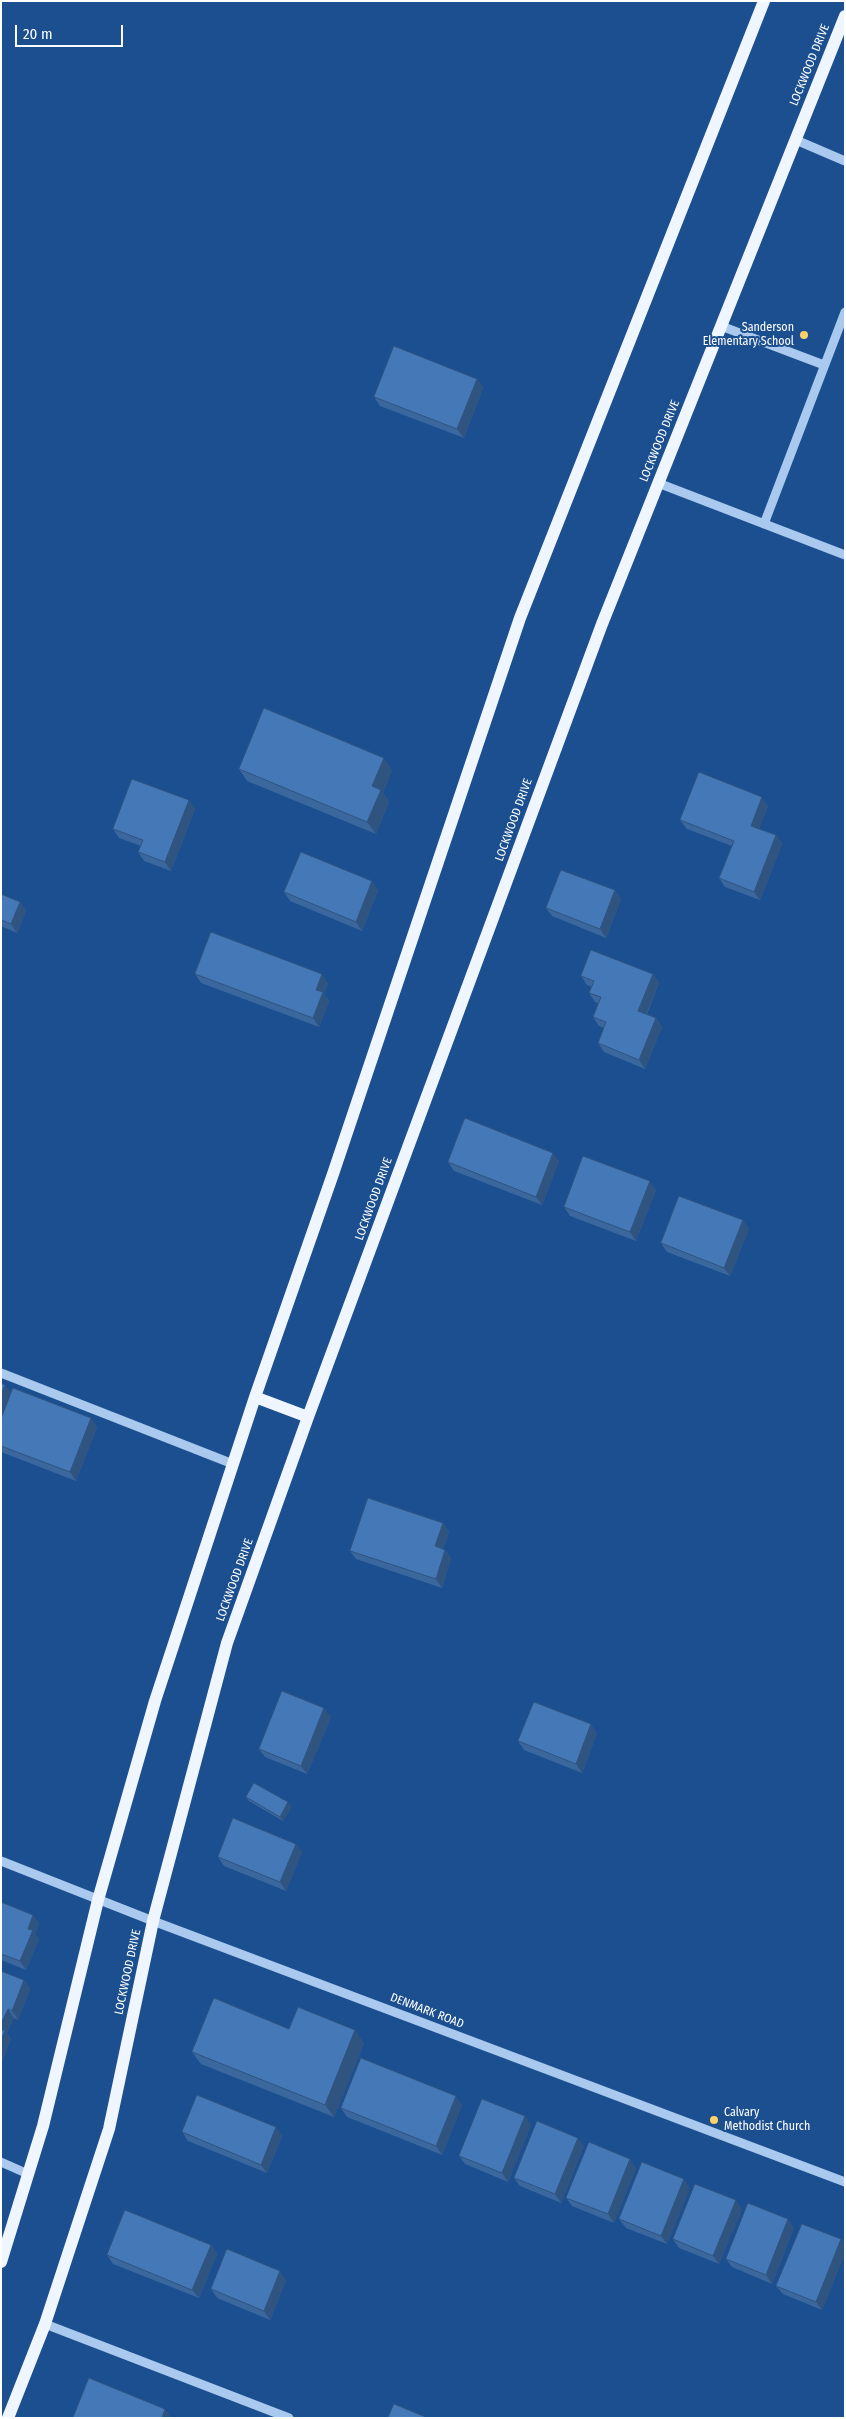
<!DOCTYPE html>
<style>
body{margin:0}
#map{position:relative;width:846px;height:2419px;overflow:hidden;background:#1b4f8f;font-family:"Fira Sans Condensed",sans-serif}
canvas{display:block}
.frame{position:absolute;inset:0;border:2px solid #fff;pointer-events:none}
.scale{position:absolute;left:15px;top:25px;width:108px;height:22px;box-sizing:border-box;border:2px solid #fff;border-top:0;padding-left:6px;font-size:15px;line-height:18px;white-space:nowrap;color:#fff;-webkit-text-stroke:4px #1b4f8f;paint-order:stroke}
</style>
<div id="map">
<canvas width="846" height="2419"></canvas>
<div class="frame"></div>
<div class="scale">20 m</div>
</div>
<script>
const g = document.querySelector('canvas').getContext('2d');
g.lineJoin = 'round';
function stroke(path, color, width, dash) {
  g.strokeStyle = color;
  g.lineWidth = width;
  g.lineCap = dash ? 'butt' : 'round';
  g.setLineDash(dash || []);
  g.stroke(path);
}
function fillPath(path, color) {
  g.fillStyle = color;
  g.fill(path, 'evenodd');
}
function label(font, color, halo, rows, align = 'center') {
  g.font = font + ' "Fira Sans Condensed",sans-serif';
  g.lineWidth = 4;
  g.setLineDash([]);
  g.textBaseline = 'middle';
  g.strokeStyle = halo;
  g.fillStyle = color;
  for (const [text, x, y, turn = 0] of rows) {
    g.save();
    g.translate(x, y);
    g.rotate((+turn || 0) * Math.PI / 180);
    g.textAlign = isNaN(turn) ? turn : align;
    if (halo) g.strokeText(text, 0, 0);
    g.fillText(text, 0, 0);
    g.restore();
  }
}
stroke(new Path2D(`
 M796 140 845 161
 M721 326 824 365
 M658 483 845 555
 M764 524 845 312
 M1 1373 233 1464
 M1 1861 153 1921 845 2182
 M1 2162 28 2174
 M45 2324 289 2418`), '#a9c9ee', 9);
stroke(new Path2D(`
 M255 1397 308 1417
 M1 2262 43 2126 98 1900 155 1701 255 1397 333 1174 520 618 764 1
 M8 2418 45 2324 109 2129 153 1921 227 1643 308 1417 602 624 845 16`), '#f0f6ff', 12);
fillPath(new Path2D(`
 M477 379 483 388 464 438 380 406 374 397Z
 M239 769 392 770 383 793 389 802 376 834 247 781Z
 M768 806 759 829 776 835 782 844 760 900 725 887 719 878 732 846 687 829 680 820Z
 M195 809 171 871 144 861 138 852 141 846 119 838 113 829Z
 M378 890 362 931 290 901 284 892Z
 M1 894 20 902 26 911 17 933 1 926Z
 M621 899 606 938 552 916 546 908Z
 M195 974 328 983 324 994 329 1001 319 1027 201 983Z
 M653 974 659 983 647 1014 656 1018 662 1027 645 1069 604 1052 598 1043 604 1028 599 1026 593 1017 598 1003 595 1002 589 993 592 987 587 985 581 976Z
 M559 1161 542 1205 454 1171 448 1162Z
 M656 1190 636 1241 570 1216 564 1207Z
 M749 1229 730 1276 667 1252 661 1243Z
 M1 1419 97 1427 76 1481 1 1452Z
 M443 1523 449 1532 443 1549 445 1550 451 1558 442 1588 356 1559 350 1551Z
 M331 1717 307 1774 265 1757 259 1749Z
 M597 1733 582 1773 524 1750 518 1741Z
 M246 1797 291 1807 283 1821 249 1801Z
 M302 1852 286 1891 224 1866 218 1857Z
 M1 1902 33 1915 39 1924 35 1934 39 1939 26 1970 1 1960Z
 M1 1971 24 1980 30 1989 18 2020 14 2018 7 2033 11 2039 1 2064Z
 M289 2029 364 2043 334 2117 201 2064 192 2052Z
 M462 2105 442 2155 347 2117 341 2108Z
 M531 2125 508 2182 465 2164 459 2156Z
 M276 2127 282 2136 267 2173 188 2141 182 2132Z
 M584 2146 561 2203 520 2186 514 2178Z
 M636 2168 614 2223 572 2206 566 2198Z
 M690 2188 667 2244 626 2228 619 2219Z
 M742 2209 719 2264 679 2248 673 2239Z
 M794 2228 772 2284 732 2267 726 2259Z
 M841 2239 845 2245V2253L822 2310 783 2294 776 2286Z
 M211 2245 217 2254 199 2298 113 2264 107 2255Z
 M286 2280 270 2320 217 2298 211 2289Z`), '#3a679d');
fillPath(new Path2D(`
 M477 379 483 388 464 438 457 429Z
 M384 758 392 770 383 793 389 802 376 834 367 822 372 786Z
 M762 797 768 806 757 835 751 826Z
 M189 800 195 809 171 871 165 862Z
 M776 835 782 844 760 900 754 892Z
 M372 881 378 890 362 931 356 922Z
 M615 890 621 899 606 938 600 929Z
 M20 902 26 911 17 933 11 924Z
 M322 974 328 983 324 994 329 1001 319 1027 313 1018 316 990Z
 M653 974 659 983 644 1019 638 1011Z
 M656 1018 662 1027 645 1069 639 1060Z
 M553 1153 559 1161 542 1205 536 1197Z
 M650 1181 656 1190 636 1241 630 1232Z
 M743 1220 749 1229 730 1276 724 1268Z
 M5 1385 11 1393 1 1418V1394Z
 M91 1418 97 1427 76 1481 70 1472Z
 M443 1523 449 1532 441 1555 435 1546Z
 M445 1550 451 1558 442 1588 436 1579Z
 M324 1708 331 1717 307 1774 301 1766Z
 M591 1724 597 1733 582 1773 576 1764Z
 M288 1802 291 1807 283 1821 280 1817Z
 M296 1844 302 1852 286 1891 280 1882Z
 M33 1915 39 1924 35 1934 39 1939 26 1970 20 1961 28 1929Z
 M24 1980 30 1989 18 2020 12 2011Z
 M8 2009 14 2018 7 2033 11 2039 1 2064V2024Z
 M355 2030 364 2043 334 2117 325 2105Z
 M456 2096 462 2105 442 2155 436 2146Z
 M525 2116 531 2125 508 2182 502 2173Z
 M276 2127 282 2136 267 2173 261 2165Z
 M578 2138 584 2146 561 2203 555 2194Z
 M630 2159 636 2168 614 2223 608 2214Z
 M684 2179 690 2188 667 2244 661 2236Z
 M736 2200 742 2209 719 2264 713 2256Z
 M788 2219 794 2228 772 2284 766 2275Z
 M841 2239 845 2245V2253L822 2310 816 2302Z
 M211 2245 217 2254 199 2298 192 2290Z
 M280 2271 286 2280 270 2320 264 2311Z
 M165 2409 171 2418H162Z`), '#305480');
const building = new Path2D(`
 M394 346 477 379 457 429 374 397Z
 M264 708 384 758 372 786 381 790 367 822 239 769Z
 M699 772 762 797 751 826 776 835 754 892 719 878 734 841 680 820Z
 M132 779 189 800 165 862 138 852 143 840 113 829Z
 M301 852 372 881 356 922 284 892Z
 M561 870 615 890 600 929 546 908Z
 M1 894 20 902 11 924 1 920Z
 M211 932 322 974 316 990 323 992 313 1018 195 974Z
 M591 950 653 974 638 1011 656 1018 639 1060 598 1043 606 1022 593 1017 601 997 589 993 594 981 581 976Z
 M465 1118 553 1153 536 1197 448 1162Z
 M583 1156 650 1181 630 1232 564 1207Z
 M679 1196 743 1220 724 1268 661 1243Z
 M1 1383 5 1385 1 1394Z
 M13 1388 91 1418 70 1472 1 1446V1419Z
 M368 1498 443 1523 435 1546 445 1550 436 1579 350 1551Z
 M282 1691 324 1708 301 1766 259 1749Z
 M534 1702 591 1724 576 1764 518 1741Z
 M254 1783 288 1802 280 1817 246 1797Z
 M233 1818 296 1844 280 1882 218 1857Z
 M1 1902 33 1915 28 1929 33 1930 20 1961 1 1954Z
 M1 1971 24 1980 12 2011 8 2009 1 2024Z
 M214 1998 289 2029 298 2007 355 2030 325 2105 192 2052Z
 M1 2029 5 2031 1 2040Z
 M361 2058 456 2096 436 2146 341 2108Z
 M197 2095 276 2127 261 2165 182 2132Z
 M482 2099 525 2116 502 2173 459 2156Z
 M537 2121 578 2138 555 2194 514 2178Z
 M589 2142 630 2159 608 2214 566 2198Z
 M642 2162 684 2179 661 2236 619 2219Z
 M695 2184 736 2200 713 2256 673 2239Z
 M748 2203 788 2219 766 2275 726 2259Z
 M125 2210 211 2245 192 2290 107 2255Z
 M802 2224 841 2239 816 2302 776 2286Z
 M227 2249 280 2271 264 2311 211 2289Z
 M89 2378 165 2409 162 2418H73Z
 M394 2404 428 2418H388Z`);
fillPath(building, '#4478b7');
stroke(building, '#305480', 1);
for (const [x, y, r, color] of [
 [804,335,5,"#ffd166"],
 [714,2120,5,"#ffd166"]
]) {
  const dot = new Path2D();
  dot.arc(x, y, r, 0, 2 * Math.PI);
  g.fillStyle = color;
  g.fill(dot);
  stroke(dot, '#1b4f8f', 2);
}
label('12px', '#fff', '#1b4f8f', [
 ["LOCKWOOD DRIVE",810,65,-68],
 ["LOCKWOOD DRIVE",660,441,-68],
 ["LOCKWOOD DRIVE",514,820,-70],
 ["LOCKWOOD DRIVE",374,1199,-70],
 ["LOCKWOOD DRIVE",235,1580,-70],
 ["LOCKWOOD DRIVE",128,1972,-78],
 ["DENMARK ROAD",427,2011,21]
]);
label('12px', '#fff', '#1b4f8f', [
 ["Sanderson",794,328],
 ["Elementary School",794,342],
 ["Calvary",724,2113,"left"],
 ["Methodist Church",724,2127,"left"]
], 'right');
</script>
